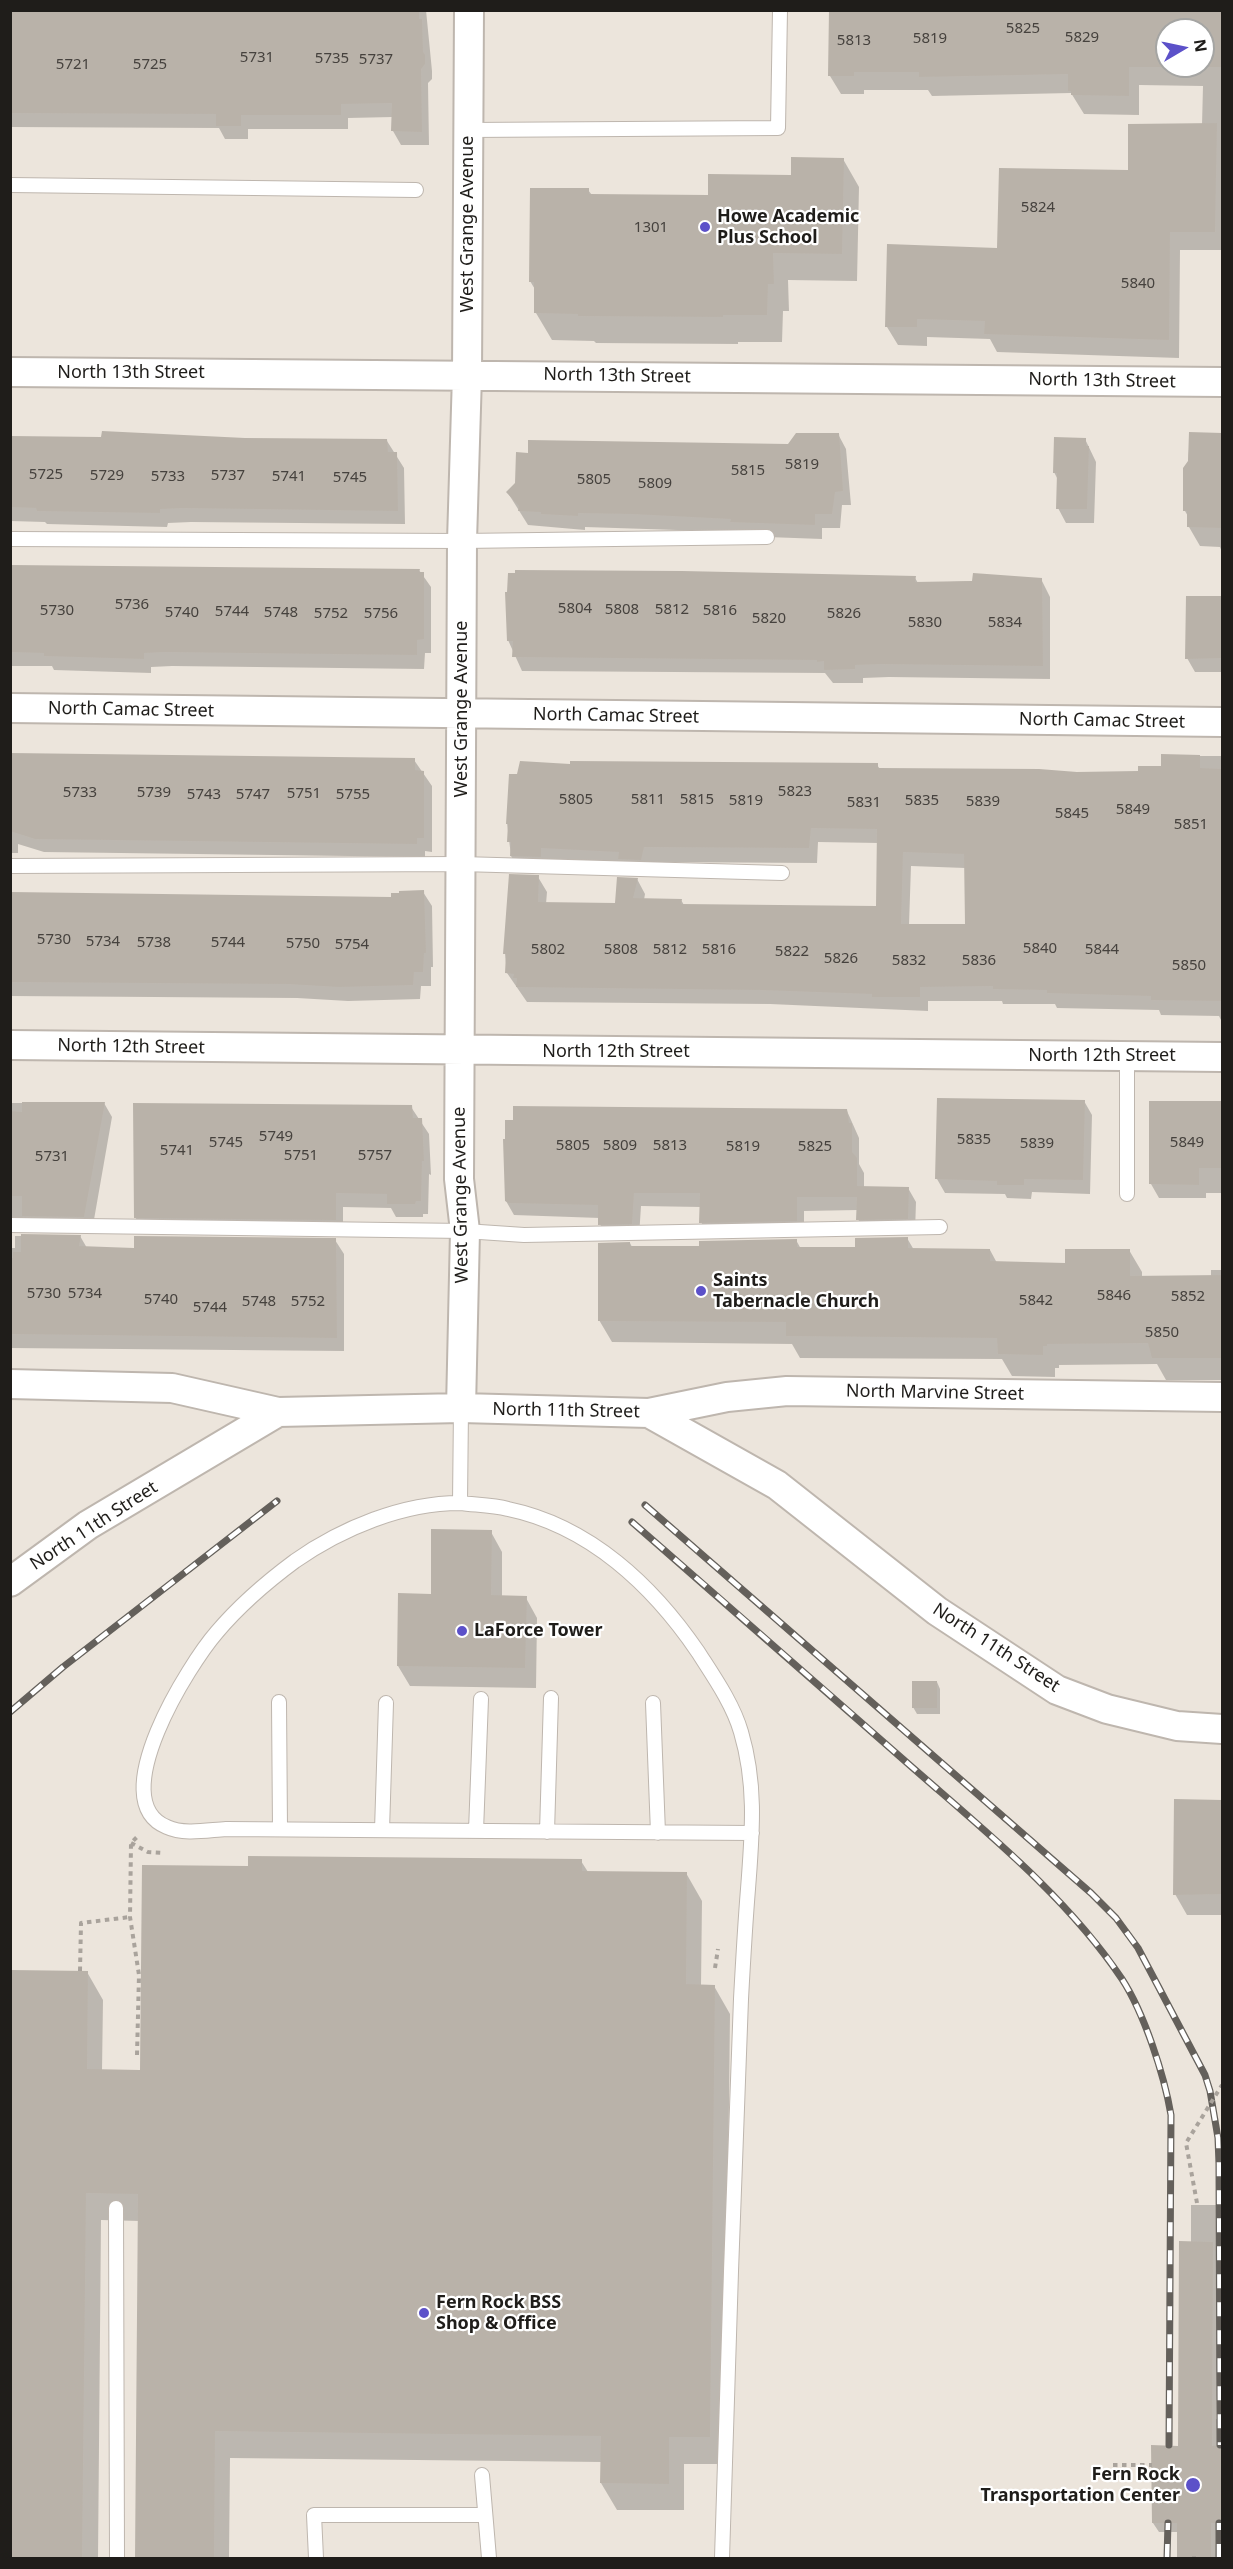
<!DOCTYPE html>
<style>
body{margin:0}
#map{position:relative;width:1233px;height:2569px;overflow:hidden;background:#ece5dc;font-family:"Noto Sans",sans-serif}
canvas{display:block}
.frame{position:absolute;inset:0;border:12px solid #1f1d1a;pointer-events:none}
.north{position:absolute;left:1155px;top:18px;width:60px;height:60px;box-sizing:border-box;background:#fff;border:2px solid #a5a5a3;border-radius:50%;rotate:81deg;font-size:16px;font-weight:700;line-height:24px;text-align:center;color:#1f1d1a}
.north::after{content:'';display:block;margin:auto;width:21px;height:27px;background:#5c51c9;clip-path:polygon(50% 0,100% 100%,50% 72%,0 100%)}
</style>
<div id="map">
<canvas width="1233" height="2569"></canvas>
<div class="frame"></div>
<div class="north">N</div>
</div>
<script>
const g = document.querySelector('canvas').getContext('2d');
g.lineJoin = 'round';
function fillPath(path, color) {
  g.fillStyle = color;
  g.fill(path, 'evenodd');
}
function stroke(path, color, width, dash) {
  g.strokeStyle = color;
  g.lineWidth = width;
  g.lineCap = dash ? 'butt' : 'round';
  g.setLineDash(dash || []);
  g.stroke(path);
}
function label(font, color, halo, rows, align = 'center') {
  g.font = font + ' "Noto Sans",sans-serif';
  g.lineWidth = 4.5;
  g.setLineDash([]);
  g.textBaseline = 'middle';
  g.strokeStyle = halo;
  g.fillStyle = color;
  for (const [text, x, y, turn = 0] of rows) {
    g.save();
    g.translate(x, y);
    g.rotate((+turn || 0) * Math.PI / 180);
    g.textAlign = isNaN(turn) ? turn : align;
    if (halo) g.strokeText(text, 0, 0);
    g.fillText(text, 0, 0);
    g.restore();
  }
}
fillPath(new Path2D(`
 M10 10H426L432 71V79L428 83 429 145H401L393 131V117L348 118V129H248V139H225L219 128 10 127Z
 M830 10H1222V250H1180L1179 358 997 352 990 339 927 337V346L898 345 887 327 999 249 1130 172 1202 125 1203 86 1139 85V115L1084 114 1071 93 932 96 928 90H864V94H841L830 76ZM1167 30H1203V66H1167Z
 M843 159 859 187 857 281 788 280 789 311H783L782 342H738V344L596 343 594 341 552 340 536 313V291L530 281 588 190 592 195 709 196 792 177Z
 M1190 433 1222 434V552L1220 547 1200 546 1189 527V518L1185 511Z
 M838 434 846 449 851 505H842L840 528H822V539L740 536 738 532 585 527V530L528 525 508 493 788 446Z
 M10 437 387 441 404 468 405 524 191 522 168 523 167 527 47 524 45 522 10 521Z
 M1085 439 1096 462 1094 523H1066L1058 508V480L1054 472Z
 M10 566 419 570 431 587V653H425L424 669 172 666 151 667V673L54 670 52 666H10Z
 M915 578 918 583 1041 579 1050 597V679L889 677 863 678V683H833L825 673 522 671 508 640Z
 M1222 597V672H1195L1187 658V598Z
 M10 756 414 760 432 786V852L425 851V857L44 852 18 844V853H10Z
 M1162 756H1222V1022L1219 1016 1161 1015 1159 1010 1057 1008 1055 1004H1003L1002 1001H928V1011L770 1004 527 1002 507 973 505 954 510 876 538 877 547 892 546 904 617 905 637 879 645 894 644 900H681L684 905 878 908 879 843 818 842 817 863 652 862 649 875 520 871 511 856 507 823 572 765H877L880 769 1077 773 1139 772 1162 767ZM911 866 965 868 966 926 909 925Z
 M423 892 432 906 433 967H431V986H421L420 999 348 1001 297 998 10 996V894L392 899Z
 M938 1099 1084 1101 1092 1115 1090 1194 1032 1192 1031 1199 1007 1198 1005 1194 945 1193 937 1179Z
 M10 1101 12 1103H104L112 1117 92 1231 10 1219Z
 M1151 1103H1222V1193H1206V1198H1159L1151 1184Z
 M411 1107 429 1134 431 1175 429 1174 428 1214H423V1217H396L391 1208 343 1207V1234L144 1231 135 1217Z
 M847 1111 859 1138V1164L864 1173V1187L908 1188 916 1202 915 1232 865 1233 858 1219V1210L804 1211V1234L709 1236 701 1222V1207L641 1206 639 1237 607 1238 600 1224V1218L514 1215 506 1201Z
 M15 1236H80L87 1248 136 1250 335 1240 344 1254V1351L10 1348V1248H15Z
 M907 1238 914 1250H990L997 1263 1067 1265 1129 1250 1142 1272V1278L1211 1277V1270H1222V1380H1166L1157 1364 1059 1365V1368H1055V1377L1012 1376 1002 1359 800 1358 792 1344 612 1342 599 1320 630 1243 632 1247 700 1248 796 1240 801 1249H857Z
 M491 1532 502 1552V1597L526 1598 537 1618 536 1688 410 1686 398 1666 432 1596Z
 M937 1682 940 1689V1714H917L913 1707Z
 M1176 1801H1222V1915H1187L1175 1894Z
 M581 1861 588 1872 686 1873 702 1901 701 1986H714L730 2014 725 2464H684V2510H617L601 2483 602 2462 230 2458 229 2558H136L140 2221 101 2220 98 2558H10L87 1972 103 2000 102 2071H141L249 1867Z
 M1191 2205H1222V2356H1217L1216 2419H1222V2532L1216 2533V2558H1178L1179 2532H1159L1153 2523 1179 2447 1191 2243Z`), '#0003');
fillPath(new Path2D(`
 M10 10H419V19H422L423 52 425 55V64L421 69 422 132 391 131 392 103 341 104V115H241V126H216V114L10 113Z
 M829 10H1222V67H1129V96L1071 95V91H1068V74L919 77V72H854V76H828ZM1167 30H1203V66H1167Z
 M1217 123 1215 232H1170L1169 340 984 334 985 321 917 319V327H885L887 244 997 248 999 168 1128 170V124Z
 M791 157 844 158 842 254 773 253 774 284H768L767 315H723V317L578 316V314L534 313V282H529L530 188H589V194L708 195V174L791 175Z
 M102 431 245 438 387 439 388 452H397L398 511 183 508 160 509V513L37 511 36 508 10 507V436L101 437Z
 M1189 432 1222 433V528L1187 527V511H1183V468L1188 461Z
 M796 433H839L843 491 835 492 832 514H815V525L730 522 731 519 632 514 578 513V516L541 514V512L518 511 519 506 506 492 515 483 516 452 528 453V440L788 444Z
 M1054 437 1086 438V446H1089L1087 509H1056L1057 473H1053Z
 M10 565 420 569 419 572H424V639L417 640V655L164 652 144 653V659L44 656V653L10 652Z
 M515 570 682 571 916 576 915 582 972 581 973 573 1042 578 1043 666 881 664 855 665V669L824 670V661L817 662V660L512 657 513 641H507L505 592H507L508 573H515Z
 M1186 596H1222V658L1185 659Z
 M10 753 415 758V770L424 771V838H417V844L35 839 10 831Z
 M1161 754 1200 755V768L1222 769V1001L1151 1000V996L1047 993V990L993 989V986L920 987V997H872V994L761 990 516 987 517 978H513L514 974 505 973 506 954H503L509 874 539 875 538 902 615 903 617 877 638 878 633 898 682 899 681 904 876 906 877 829 811 828 809 848 644 847 641 860 618 859 619 852 541 848V857L510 856 511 842H507L508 824H506L509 774H517L520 761 570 764V761L878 763V768L1039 769 1077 772 1138 771V766H1161ZM903 852 964 854 965 924H901Z
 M424 890 426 953H424L423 972H414L413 985 339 987 288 984 10 982V892L391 897V893H399V891Z
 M937 1098 1085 1100 1083 1180 1024 1179V1185H997V1181L935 1179Z
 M1149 1101H1222V1168H1199V1185L1149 1184Z
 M22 1102H105L84 1217 22 1216V1196H10V1111L22 1112Z
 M133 1103 412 1105 413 1118H422L424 1161H422L421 1201H416L415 1204H387V1194L336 1193V1220L134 1218Z
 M513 1106 847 1109 849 1123H852V1152L857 1158V1186L909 1187 908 1219 856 1220 857 1197H797V1221L699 1223 700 1193H634L632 1224 598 1225V1205L509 1203 505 1201 503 1139H505V1120H513Z
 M21 1234 81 1235 79 1246 134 1248V1236L336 1238 337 1338 12 1334 10 1258H13V1252H21Z
 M908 1237V1248L990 1249V1261L1065 1263V1249H1130V1276L1222 1275V1358H1152L1148 1343 1047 1344V1346H1043V1355L998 1354 997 1338 786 1336V1322L598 1321V1243L630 1242V1246H699V1241L797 1239V1247H855V1238Z
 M431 1529 492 1530 491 1595 527 1596 525 1668 397 1666 398 1593 431 1594Z
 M912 1681H937V1708H912Z
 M1174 1799 1222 1800V1894L1173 1895Z
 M248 1856 582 1859V1871L687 1872 686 1984 715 1985 710 2437H669V2484L600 2483 601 2436 215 2431 214 2559H135L138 2194 86 2193 82 2559H10V1970L88 1971 87 2069 140 2070 142 1865 248 1866Z
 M1179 2241 1213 2242 1212 2446 1222 2445V2523H1211V2559H1177V2523H1152L1151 2445 1178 2446Z`), '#b9b2a9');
const lane = new Path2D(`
 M468 130 778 128 780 10
 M10 185 416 190
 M10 539 462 541 767 537
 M10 866 461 864 782 873
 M1127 1194V1056
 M10 1225 465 1231 524 1235 940 1227
 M461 1408 460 1503C476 1505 493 1505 508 1509 590 1526 653 1586 698 1652 714 1677 733 1704 741 1732 757 1786 752 1835 748 1889 745 1926 743 1962 741 1999 734 2185 727 2372 722 2558
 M460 1503C403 1503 342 1528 295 1561 268 1581 239 1606 217 1632 190 1663 102 1801 167 1827 184 1835 208 1830 226 1829L752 1833
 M279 1702 280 1829
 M653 1703 658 1833
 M382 1830 386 1703
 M476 1831 481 1699
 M547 1832 551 1698
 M116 2208 117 2558
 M482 2475 489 2558
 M316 2558 314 2515H485`);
const street = new Path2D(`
 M10 372 1222 382
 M10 708 1222 722
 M10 1045 1222 1057
 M10 1384 172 1388 278 1412
 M461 1408 465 1231 459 1179 462 541 467 375 469 10
 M649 1413 727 1397 787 1391 1222 1397
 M10 1582 88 1525 278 1412 461 1408 649 1413 777 1485 937 1611 1057 1690 1107 1709 1177 1726 1222 1729`);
stroke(lane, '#beb6ae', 16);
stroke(street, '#beb6ae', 32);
stroke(new Path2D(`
 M131 1843 148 1852 163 1853
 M715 1968 718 1949
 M80 1971 81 1923 130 1917
 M137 2055 139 1975 130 1917 131 1843 139 1835
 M1113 2465H1152
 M1194 2556V2558`), '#a9a39c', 4, [4.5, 4.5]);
stroke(lane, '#fff', 14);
stroke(street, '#fff', 28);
const rail = new Path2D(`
 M645 1505 1091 1893 1116 1918 1138 1948 1205 2075 1210 2091 1218 2138 1219 2164 1220 2445
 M632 1522C723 1601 814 1681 905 1761 981 1828 1065 1894 1122 1979 1144 2013 1164 2074 1171 2115L1169 2445
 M10 1712 63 1667 277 1501
 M1167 2558 1168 2523
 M1219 2558V2523`);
stroke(rail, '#64605b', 7);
stroke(rail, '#fff', 4.5, [14]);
stroke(new Path2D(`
 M1197 2203 1186 2143 1222 2085`), '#a9a39c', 4, [4.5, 4.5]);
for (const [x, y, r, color] of [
 [705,227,6,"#5c51c9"],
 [701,1291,6,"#5c51c9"],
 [462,1631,6,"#5c51c9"],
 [424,2313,6,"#5c51c9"],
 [1193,2485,8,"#5c51c9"]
]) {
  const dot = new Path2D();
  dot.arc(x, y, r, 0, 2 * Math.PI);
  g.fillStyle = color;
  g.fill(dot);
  stroke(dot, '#fff', 2);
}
label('15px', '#46423e', null, [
 ["5825",1023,29],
 ["5829",1082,38],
 ["5819",930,39],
 ["5813",854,41],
 ["5731",257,58],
 ["5735",332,59],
 ["5737",376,60],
 ["5721",73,65],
 ["5725",150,65],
 ["5824",1038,208],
 ["1301",651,228],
 ["5840",1138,284],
 ["5819",802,465],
 ["5815",748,471],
 ["5725",46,475],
 ["5729",107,476],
 ["5737",228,476],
 ["5733",168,477],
 ["5741",289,477],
 ["5745",350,478],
 ["5805",594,480],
 ["5809",655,484],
 ["5736",132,605],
 ["5804",575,609],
 ["5808",622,610],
 ["5812",672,610],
 ["5730",57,611],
 ["5816",720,611],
 ["5744",232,612],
 ["5740",182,613],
 ["5748",281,613],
 ["5752",331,614],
 ["5756",381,614],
 ["5826",844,614],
 ["5820",769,619],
 ["5830",925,623],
 ["5834",1005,623],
 ["5823",795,792],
 ["5733",80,793],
 ["5739",154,793],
 ["5751",304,794],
 ["5743",204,795],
 ["5747",253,795],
 ["5755",353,795],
 ["5805",576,800],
 ["5811",648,800],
 ["5815",697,800],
 ["5819",746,801],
 ["5835",922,801],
 ["5839",983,802],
 ["5831",864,803],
 ["5849",1133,810],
 ["5845",1072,814],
 ["5851",1191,825],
 ["5730",54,940],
 ["5734",103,942],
 ["5738",154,943],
 ["5744",228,943],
 ["5750",303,944],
 ["5754",352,945],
 ["5840",1040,949],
 ["5802",548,950],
 ["5808",621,950],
 ["5812",670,950],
 ["5816",719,950],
 ["5844",1102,950],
 ["5822",792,952],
 ["5826",841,959],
 ["5832",909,961],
 ["5836",979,961],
 ["5850",1189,966],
 ["5749",276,1137],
 ["5835",974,1140],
 ["5745",226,1143],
 ["5849",1187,1143],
 ["5839",1037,1144],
 ["5805",573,1146],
 ["5809",620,1146],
 ["5813",670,1146],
 ["5819",743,1147],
 ["5825",815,1147],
 ["5741",177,1151],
 ["5751",301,1156],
 ["5757",375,1156],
 ["5731",52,1157],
 ["5730",44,1294],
 ["5734",85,1294],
 ["5846",1114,1296],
 ["5852",1188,1297],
 ["5740",161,1300],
 ["5842",1036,1301],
 ["5748",259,1302],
 ["5752",308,1302],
 ["5744",210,1308],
 ["5850",1162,1333]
]);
label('bold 18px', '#1f1d1a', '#fff', [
 ["Howe Academic",717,217],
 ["Plus School",717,238],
 ["Saints",713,1281],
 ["Tabernacle Church",713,1302],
 ["LaForce Tower",474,1631],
 ["Fern Rock BSS",436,2303],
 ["Shop & Office",436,2324],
 ["Fern Rock",1180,2475,"right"],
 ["Transportation Center",1180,2496,"right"]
], 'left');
label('18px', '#1f1d1a', '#fff', [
 ["West Grange Avenue",468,224,-90],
 ["North 13th Street",131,373],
 ["North 13th Street",617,376,1],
 ["North 13th Street",1102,381,1],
 ["West Grange Avenue",462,709,-90],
 ["North Camac Street",131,710,1],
 ["North Camac Street",616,716,1],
 ["North Camac Street",1102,721,1],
 ["North 12th Street",131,1047,1],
 ["North 12th Street",616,1052],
 ["North 12th Street",1102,1056],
 ["West Grange Avenue",461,1195,-91],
 ["North Marvine Street",935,1393,1],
 ["North 11th Street",566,1411,1],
 ["North 11th Street",94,1526,-33],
 ["North 11th Street",996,1648,33]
]);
</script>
